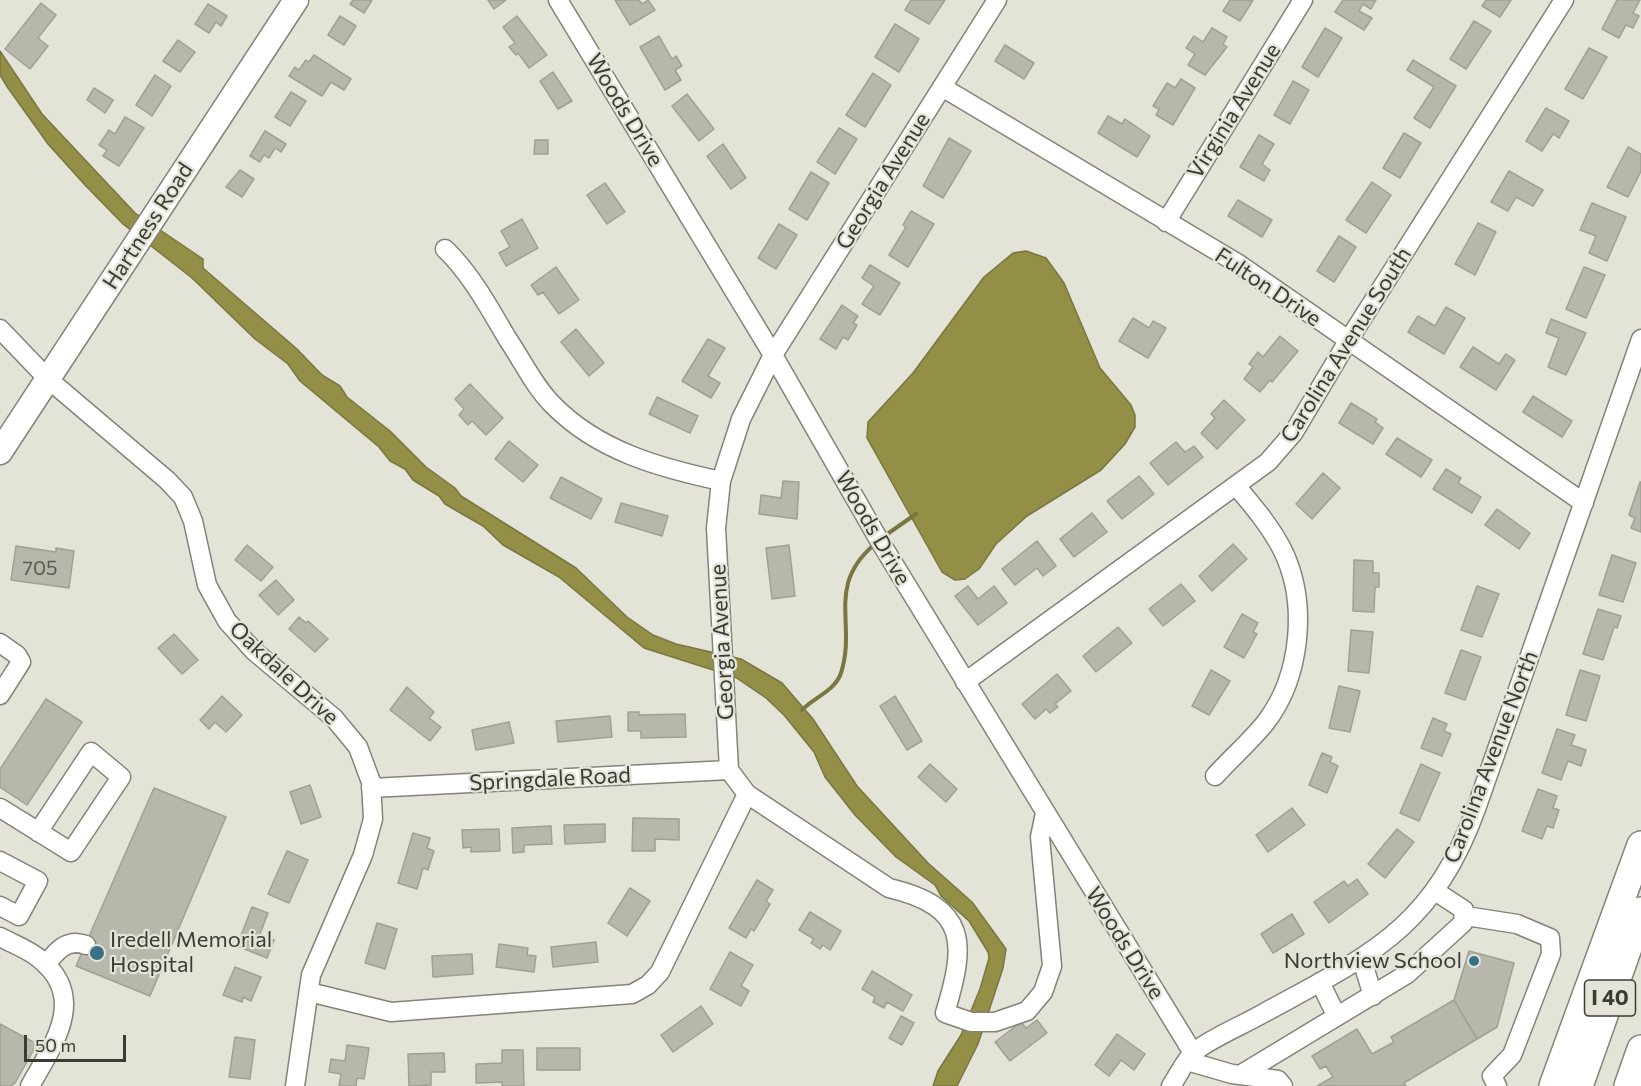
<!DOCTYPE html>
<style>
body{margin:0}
#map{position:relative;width:1641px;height:1086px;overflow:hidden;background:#e3e3d7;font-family:Commissioner,sans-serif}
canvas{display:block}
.scale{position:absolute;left:24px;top:1035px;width:102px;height:27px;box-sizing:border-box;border:3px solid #3b3b36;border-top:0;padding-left:8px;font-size:18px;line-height:21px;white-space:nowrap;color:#3b3b36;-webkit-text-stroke:4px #e3e3d7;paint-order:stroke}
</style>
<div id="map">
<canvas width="1641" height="1086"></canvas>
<div class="scale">50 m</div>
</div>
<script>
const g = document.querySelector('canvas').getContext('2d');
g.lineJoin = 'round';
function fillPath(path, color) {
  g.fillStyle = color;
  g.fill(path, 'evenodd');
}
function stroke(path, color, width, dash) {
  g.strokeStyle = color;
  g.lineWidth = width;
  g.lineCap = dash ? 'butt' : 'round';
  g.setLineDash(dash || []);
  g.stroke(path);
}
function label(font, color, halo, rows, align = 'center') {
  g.font = font + ' Commissioner,sans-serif';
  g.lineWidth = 4.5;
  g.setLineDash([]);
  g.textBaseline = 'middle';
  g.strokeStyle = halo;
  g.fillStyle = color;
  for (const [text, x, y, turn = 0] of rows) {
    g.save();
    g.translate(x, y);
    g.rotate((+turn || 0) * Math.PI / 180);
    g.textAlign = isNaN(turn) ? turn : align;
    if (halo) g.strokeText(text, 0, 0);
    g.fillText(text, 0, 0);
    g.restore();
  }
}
const water = new Path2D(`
 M0 51 42 114 135 213 203 259V268L297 349 322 375 340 386 347 397 390 431 426 467 455 488 461 496 576 568 627 617 653 635 676 644 741 659 782 683 813 719 857 786 928 863 972 902 1006 949 1003 968 978 1044 957 1086H933L938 1071 961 1035 980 989 989 958 988 952 969 921 941 896 935 885 896 857 855 815 825 777 814 752 784 715 766 698 735 677 644 648 559 577 503 545 483 526 445 504 439 496 413 480 405 469 390 461 379 447 300 381 288 364 255 339 192 278 123 224 85 185 48 144 8 88 0 75Z
 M1026 251 1046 258 1064 283 1100 368 1131 405 1135 415V427L1125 444 1101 470 1027 516 996 544 979 569 965 579 955 580 942 572 867 438 868 422 913 373 984 277 1013 253Z`);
fillPath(water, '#938f46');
stroke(water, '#797641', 1.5);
stroke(new Path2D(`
 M883 537 916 514
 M802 710C813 698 835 691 841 673 857 623 825 586 875 544`), '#797641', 4);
const building = new Path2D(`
 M353 0H372L364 13 350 4Z
 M488 0H506L494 9Z
 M615 0H639L642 4 648 0 655 10 630 25Z
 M911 0H945L929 24 905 10Z
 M1230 0H1253L1240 21 1223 11Z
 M1343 0H1376L1371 9 1363 4 1359 11 1372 18 1364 30 1335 12Z
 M1486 0H1511L1500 17 1482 6Z
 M1617 0H1640L1633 13 1639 16 1633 28 1626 25 1619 38 1602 29Z
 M41 3 56 15 38 38 48 46 30 69 5 49Z
 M208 4 227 16 221 26 216 22 209 33 195 24Z
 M340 16 356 26 344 45 328 35Z
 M517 16 547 55 529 68 518 53 516 55 509 47 515 43 503 27Z
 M1474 21 1491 31 1466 69 1450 59Z
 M895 24 919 39 899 72 875 57Z
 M1212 28 1227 37 1223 44 1227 47 1205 75 1188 65 1195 54 1186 48 1194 36 1203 42Z
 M1325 28 1342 38 1318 77 1302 67Z
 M659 36 672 59 676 56 682 66 675 70 681 80 665 90 640 47Z
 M178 40 195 52 180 72 163 61Z
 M1005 45 1034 63 1024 79 995 61Z
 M1589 48 1607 57 1583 99 1565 89Z
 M314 55 351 79 344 90 331 82 322 96 289 76 295 67 299 70 306 60 309 62Z
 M1413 60 1456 86 1430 128 1414 118 1434 87 1407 70Z
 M553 72 572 101 558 109 540 81Z
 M873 73 891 85 865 127 846 115Z
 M155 75 171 86 152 116 136 105Z
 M1181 79 1195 88 1173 125 1156 115 1159 109 1153 106 1167 83 1175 88Z
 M1293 81 1309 90 1290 124 1274 115Z
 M94 88 113 100 105 113 87 100Z
 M291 92 306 101 290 126 275 117Z
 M687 94 714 129 699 141 672 106Z
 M1546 108 1569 121 1559 138 1553 134 1542 151 1526 141Z
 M1108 116 1122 124 1125 119 1150 136 1137 157 1098 133Z
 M125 117 144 128 119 166 103 156 107 150 99 145 109 130 115 134Z
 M839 128 857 139 835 174 817 162Z
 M265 131 286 144 281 152 275 148 269 158 264 155 260 162 250 156Z
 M1404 133 1421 143 1400 178 1383 168Z
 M1259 135 1274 144 1262 164 1270 170 1264 181 1240 167Z
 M949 138 971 151 943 198 923 186Z
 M535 140H548V154H534Z
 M723 144 746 178 731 189 707 156Z
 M1628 147 1641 154V171L1628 197 1607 187Z
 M240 170 254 179 242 197 226 187Z
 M1509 171 1543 190 1533 206 1516 197 1508 211 1491 202Z
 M811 172 829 183 807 220 789 209Z
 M1372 182 1391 195 1366 233 1346 220Z
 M605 183 625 212 607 224 587 195Z
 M1238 200 1272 220 1262 237 1228 216Z
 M1592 203 1626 217 1607 261 1589 253 1596 236 1580 230Z
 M911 211 934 224 908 267 889 255 906 227 903 225Z
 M522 219 538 248 506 266 499 253 510 247 501 231Z
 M1478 223 1496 232 1475 275 1455 264Z
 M779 224 797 235 776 269 758 258Z
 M1339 236 1356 247 1334 282 1317 271Z
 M870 265 900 283 880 315 862 304 874 286 862 278Z
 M556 267 579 300 559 314 543 292 538 295 531 285Z
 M1584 267 1605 275 1586 318 1566 309Z
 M842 305 858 316 853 323 857 325 848 340 843 337 836 349 820 339Z
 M1446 307 1465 318 1444 354 1408 332 1418 316 1435 326Z
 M1133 318 1149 328 1153 321 1166 328 1148 358 1119 341Z
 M1551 319 1586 333 1566 375 1548 367 1559 338 1546 333Z
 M576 329 604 363 589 376 561 342Z
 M1280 336 1298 351 1272 382 1270 380 1260 392 1244 379 1253 367 1249 364 1258 352 1263 357Z
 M708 339 725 348 708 376 720 383 711 398 682 381Z
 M1473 347 1499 364 1506 354 1515 360 1496 390 1460 367Z
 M470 384 503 418 486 435 472 421 468 425 459 415 464 409 455 399Z
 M1533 396 1572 421 1562 437 1523 412Z
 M657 397 698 416 690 433 649 414Z
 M1224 400 1245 420 1217 449 1201 433 1215 418 1211 414Z
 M1351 403 1377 419 1375 422 1383 428 1373 444 1339 423Z
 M1397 438 1432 460 1421 477 1386 454Z
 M509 441 538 465 523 482 495 459Z
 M1176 442 1185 452 1194 446 1203 457 1168 485 1150 463Z
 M1446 469 1461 478 1458 483 1481 497 1472 513 1433 489Z
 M1323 473 1340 488 1312 519 1296 504Z
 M1139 476 1154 494 1122 519 1107 501Z
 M561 477 602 499 591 519 550 498Z
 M783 481 799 482 797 519 759 514 761 495 781 498Z
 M1640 482H1641V532L1631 528 1635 518 1629 515Z
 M621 503 668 516 662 536 615 522Z
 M1497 509 1530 533 1519 549 1485 525Z
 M1092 513 1107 532 1074 557 1060 539Z
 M1037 541 1056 566 1043 576 1037 568 1015 585 1002 569Z
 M1233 544 1247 559 1212 591 1199 576Z
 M247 545 273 567 261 581 235 560Z
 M789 545 795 596 772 599 766 548Z
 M16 546 56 552V548L74 551 69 588 11 580Z
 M1612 555 1636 563 1623 602 1599 595Z
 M1354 560 1373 561V573H1379V587H1375L1374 612 1353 611Z
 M276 580 294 600 278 615 259 595Z
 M1181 584 1195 601 1163 626 1149 609Z
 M968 586 978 599 994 586 1007 603 978 625 955 596Z
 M1477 586 1499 594 1482 637 1461 630Z
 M1598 609 1621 616 1617 628 1614 627 1603 660 1583 654Z
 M1242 614 1258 623 1253 632 1257 634 1244 658 1224 647Z
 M299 617 306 623 308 621 328 639 315 652 289 629Z
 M1118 627 1132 643 1096 672 1083 656Z
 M1351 630 1373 632 1369 673 1348 671Z
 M174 634 198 660 182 674 158 648Z
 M1461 650 1481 657 1465 700 1445 693Z
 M1211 670 1230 681 1209 715 1192 706Z
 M1580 670 1600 676 1586 721 1566 715Z
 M1057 674 1071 691 1055 704 1058 707 1050 713 1046 709 1035 719 1022 704Z
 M1339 686 1360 691 1350 732 1329 728Z
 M407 687 434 712 429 718 441 727 430 741 390 710Z
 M222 696 242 715 226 732 215 722 209 729 200 720Z
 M895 696 922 741 907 750 880 706Z
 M46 699 82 722 27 805 0 787V769Z
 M628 712H639V715L685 714 686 737 641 738V731H628Z
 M610 716 612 737 558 742 556 721Z
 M1433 718 1447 724 1444 731 1451 734 1442 756 1421 748Z
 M509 722 514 743 476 750 472 730Z
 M1557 729 1575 735 1571 745 1586 750 1581 766 1568 761 1561 780 1542 773Z
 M1322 753 1332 757 1330 762 1338 766 1327 793 1309 785Z
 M930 764 957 789 946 802 918 777Z
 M1421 764 1440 773 1419 821 1400 813Z
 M310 785 321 817 301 824 290 792Z
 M154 788 226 817 150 996 76 966Z
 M1538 789 1557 796 1553 808 1559 810 1553 828 1547 826 1542 839 1522 831Z
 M1292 808 1305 825 1268 852 1256 835Z
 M633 818 679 819V840L655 839V851H632Z
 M605 824V842L565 844 564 825Z
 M551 826 552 844 524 845V852L513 853 512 828Z
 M499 829 500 851 471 852V847L463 848 462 830Z
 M1397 829 1414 842 1385 878 1368 864Z
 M413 833 430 838 427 848 434 851 428 870 423 868 417 889 398 883Z
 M287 851 308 860 289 903 268 894Z
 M1357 879 1368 894 1329 923 1314 902 1344 881 1348 886Z
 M757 880 773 890 766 901 770 904 754 931 751 929 746 938 729 928Z
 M630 888 650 901 627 936 608 923Z
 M252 907 268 913 260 934 274 940 267 958 237 946Z
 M810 912 841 931 830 950 823 945 820 949 811 943 814 939 799 930Z
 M1292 914 1304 934 1273 953 1261 934Z
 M377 923 397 929 385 969 365 963Z
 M596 942 598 962 553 967 551 947Z
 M499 944 528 948 527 955 536 956 534 972 496 967Z
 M1469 951 1514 963 1497 1027 1477 1039 1454 1000Z
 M730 952 753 965 741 986 749 991 741 1006 710 989Z
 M472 954 473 974 433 977 432 956Z
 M235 967 261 977 251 1001 243 997 242 1002 223 995Z
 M872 971 912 995 903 1011 887 1002 884 1008 873 1002 875 997 862 989Z
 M1454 1000 1477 1039 1404 1083 1406 1086H1317L1333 1077 1326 1066 1320 1069 1312 1056 1357 1029 1372 1054 1394 1042 1391 1037Z
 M701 1006 713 1024 673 1052 661 1035Z
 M901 1016 914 1023 902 1045 889 1038Z
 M1037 1020 1047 1033 1010 1061 995 1042 1021 1022 1026 1028Z
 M0 1024 37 1044 15 1083 10 1086H0Z
 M1117 1034 1145 1054 1134 1070 1121 1060 1109 1076 1095 1065Z
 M235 1037 255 1040 250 1079 229 1077Z
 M347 1045 369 1048 364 1079 357 1078 356 1086H339L341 1074 329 1072 331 1059 345 1061Z
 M537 1048H580V1070H537Z
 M502 1050H523L524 1086H502V1082L476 1083V1064L502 1063Z
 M444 1053 445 1072H431V1085L409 1086 408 1054Z`);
fillPath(building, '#b8b7ac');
stroke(building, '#a0a095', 1.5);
const minor = new Path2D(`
 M558 0 773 355 879 540 1193 1053
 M942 87 1237 263 1584 503
 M1166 222 1303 0
 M445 249C471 274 488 306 507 338 522 360 534 386 553 405 598 451 660 468 721 481
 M0 329 48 379 167 480 183 497 193 521 207 585 227 621 254 651 334 718 358 747 371 782 373 819 363 855 311 975 295 1086
 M0 643 17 655 21 662 0 695
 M965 682 1268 462 1294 432 1348 341 1564 0
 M1215 776C1231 758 1251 741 1266 722 1301 676 1308 603 1283 551 1271 527 1254 507 1237 487
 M371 788 729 770
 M747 794 889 888C969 907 966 944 945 1013L971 1022H995L1027 1011 1043 992 1052 966 1040 837 1045 813
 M0 808 71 852 121 777 91 752 38 832
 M0 861 38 881 19 916 0 906
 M1466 916 1517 924 1550 938 1551 954 1512 1055 1492 1076 1497 1086
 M0 937C13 944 30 950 41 960 88 999 52 1046 30 1086
 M1362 960 1373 996
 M46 965C56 951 67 938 86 945
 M1320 982 1336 1015
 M309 992 391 1012 632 994 648 985 660 972 747 794 729 770 716 528 721 481 741 419 773 355 997 0
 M1187 1061 1232 1074 1278 1080 1283 1086
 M1240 1075 1407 974 1463 923 1464 910 1435 891
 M1171 1086C1178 1076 1185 1060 1194 1052 1213 1037 1241 1026 1262 1014 1368 956 1432 930 1476 809L1641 339`);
const major = new Path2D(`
 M0 452 296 0`);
const highway = new Path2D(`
 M1553 1086 1641 845
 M1579 1086 1641 911
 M1628 1086 1641 1049`);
stroke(minor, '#838378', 21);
stroke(major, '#838378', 27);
stroke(highway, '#838378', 30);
stroke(minor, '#fff', 18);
stroke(major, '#fff', 24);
stroke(highway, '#fff', 27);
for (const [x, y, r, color] of [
 [97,953,8,"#38708a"],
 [1474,961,6,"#38708a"]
]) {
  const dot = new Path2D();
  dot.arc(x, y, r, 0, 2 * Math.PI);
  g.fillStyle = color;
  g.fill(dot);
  stroke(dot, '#e3e3d7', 2);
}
label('20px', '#5a5a54', null, [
 ["705",40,568]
]);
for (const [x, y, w] of [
 [1610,998,51]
]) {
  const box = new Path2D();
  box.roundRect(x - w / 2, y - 18, w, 36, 4.5);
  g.fillStyle = '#e3e3d7';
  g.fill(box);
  stroke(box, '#3b3b36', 1.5);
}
label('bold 21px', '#3b3b36', null, [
 ["I 40",1610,998]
]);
label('22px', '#3b3b36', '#e3e3d7', [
 ["Woods Drive",625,110,59],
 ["Virginia Avenue",1234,111,-58],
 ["Georgia Avenue",883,181,-58],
 ["Hartness Road",148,226,-57],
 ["Fulton Drive",1268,287,34],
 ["Carolina Avenue South",1346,345,-58],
 ["Woods Drive",873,528,60],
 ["Georgia Avenue",722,642,-93],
 ["Oakdale Drive",284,673,43],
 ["Carolina Avenue North",1491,757,-69],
 ["Springdale Road",550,779,-3],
 ["Woods Drive",1125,943,58]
]);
label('22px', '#3b3b36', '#e3e3d7', [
 ["Iredell Memorial",110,940],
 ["Hospital",110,965],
 ["Northview School",1462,961,"right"]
], 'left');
</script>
